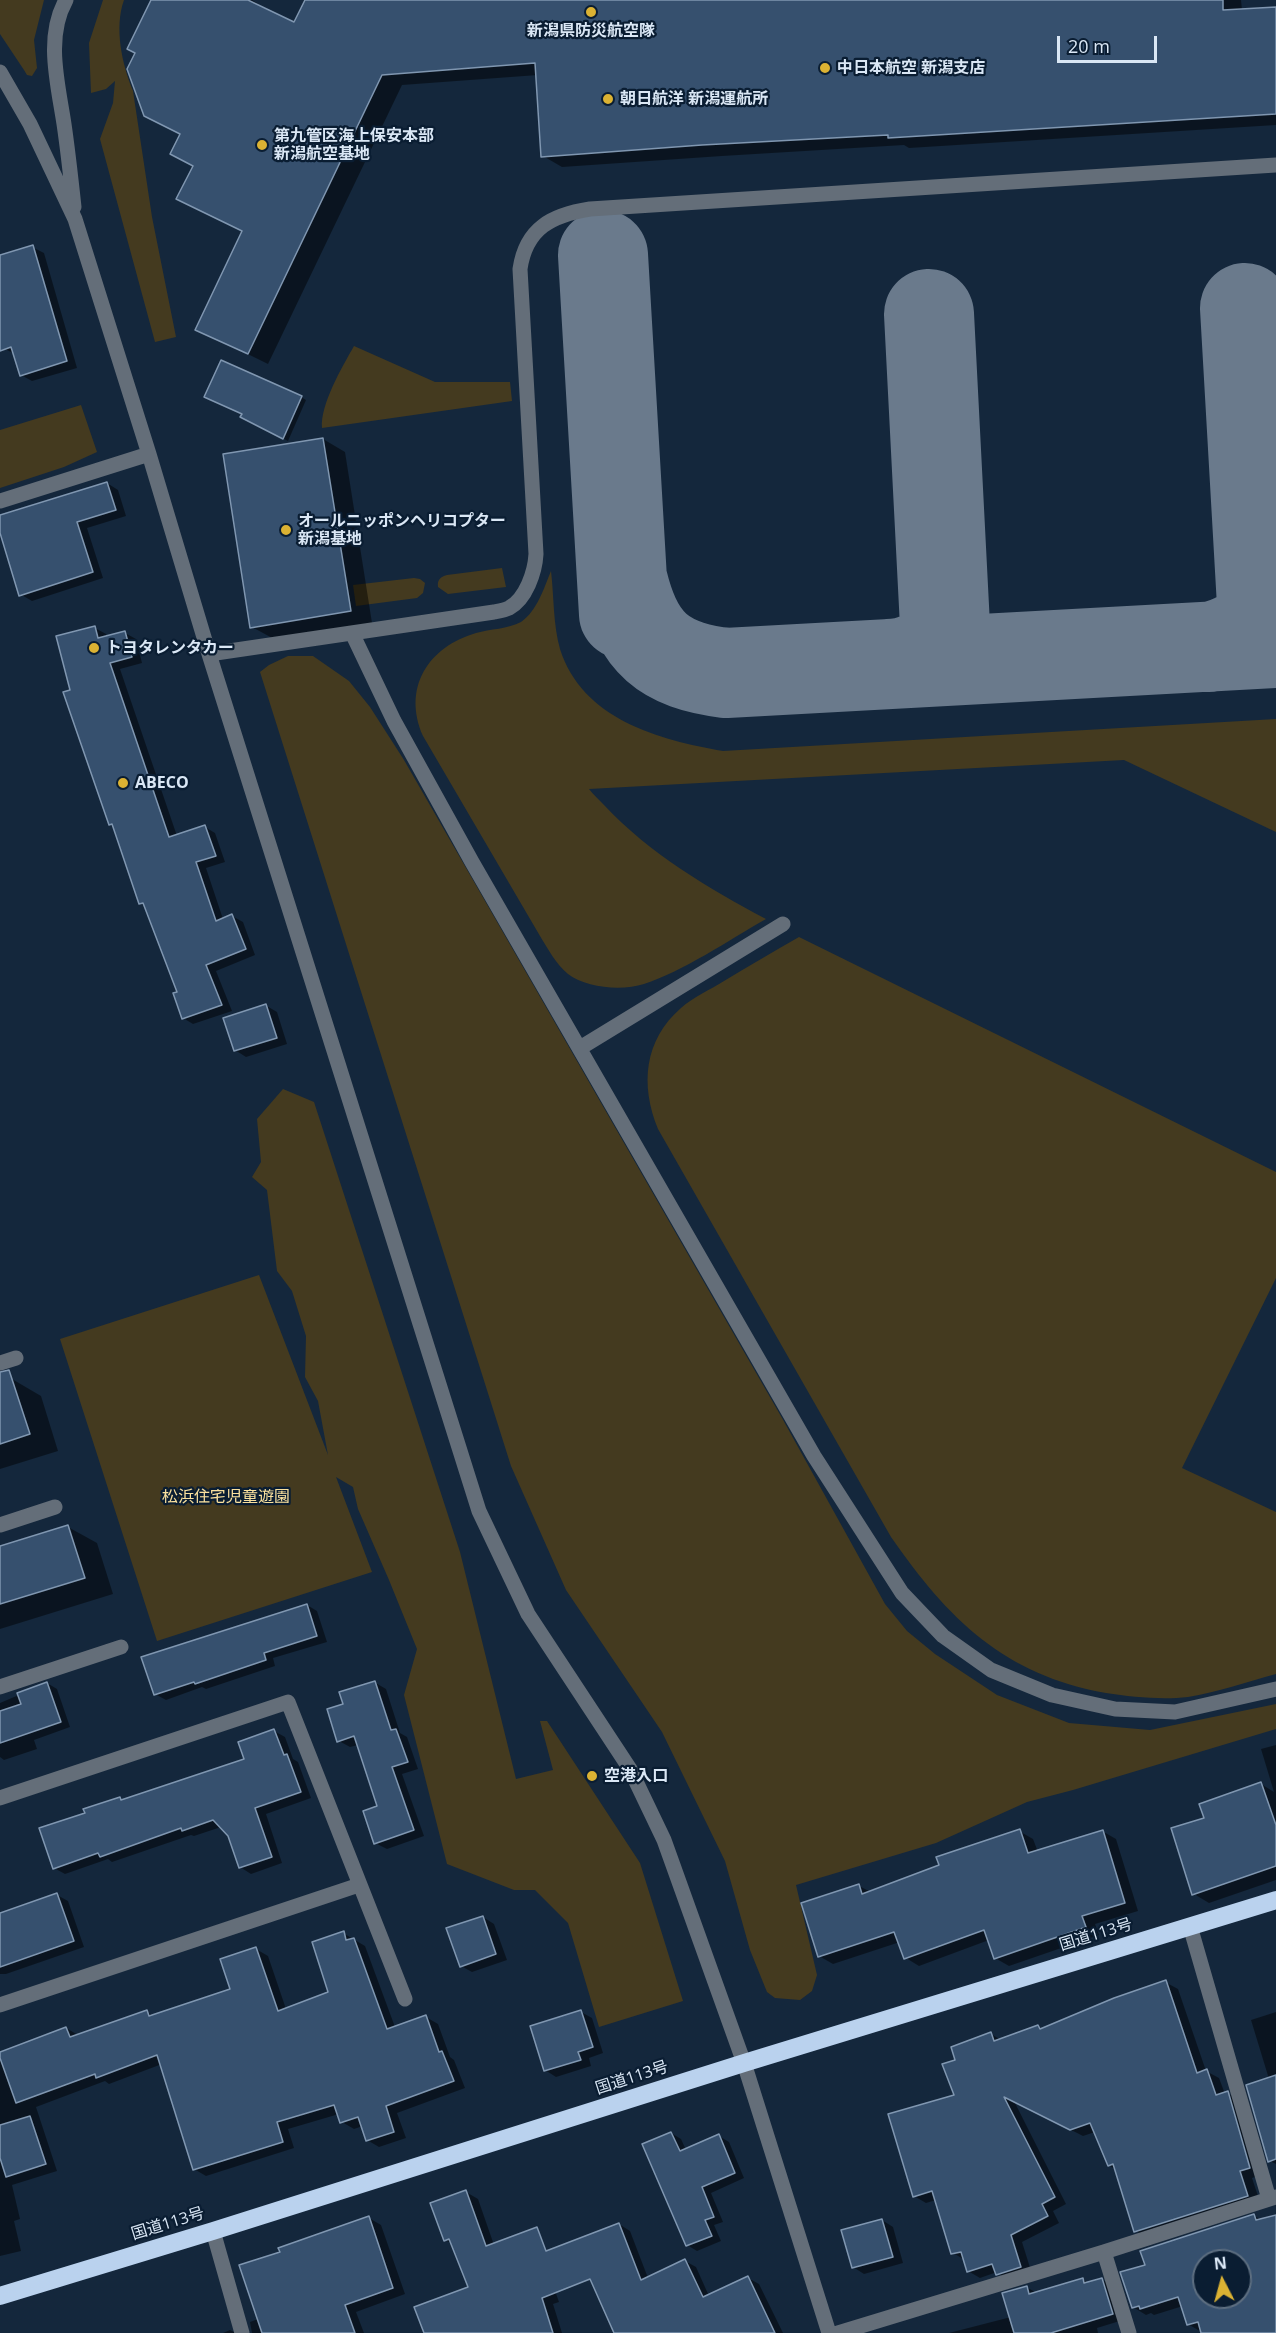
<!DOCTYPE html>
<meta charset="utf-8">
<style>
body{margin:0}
#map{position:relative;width:1276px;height:2333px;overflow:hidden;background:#14273c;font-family:"Open Sans",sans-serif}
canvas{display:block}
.north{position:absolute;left:1192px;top:2249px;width:60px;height:60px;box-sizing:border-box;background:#0a1d32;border:2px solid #5d6e80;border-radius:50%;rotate:354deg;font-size:16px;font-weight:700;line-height:24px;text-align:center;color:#dae7f5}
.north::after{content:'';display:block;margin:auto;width:21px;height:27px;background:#dbb233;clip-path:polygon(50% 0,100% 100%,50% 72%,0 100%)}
.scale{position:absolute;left:1057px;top:36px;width:100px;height:27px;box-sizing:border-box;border:3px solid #dae7f5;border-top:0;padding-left:8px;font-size:18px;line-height:21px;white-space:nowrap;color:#dae7f5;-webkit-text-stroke:4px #0a1d32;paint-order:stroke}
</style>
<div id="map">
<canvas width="1276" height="2333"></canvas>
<div class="north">N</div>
<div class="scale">20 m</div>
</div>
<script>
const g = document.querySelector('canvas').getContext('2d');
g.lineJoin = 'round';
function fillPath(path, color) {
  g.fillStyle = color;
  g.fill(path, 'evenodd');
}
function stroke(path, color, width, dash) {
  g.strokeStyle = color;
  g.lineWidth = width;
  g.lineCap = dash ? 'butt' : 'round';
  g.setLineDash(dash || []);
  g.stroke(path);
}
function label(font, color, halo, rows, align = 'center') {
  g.font = font + ' "Open Sans","Noto Sans JP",sans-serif';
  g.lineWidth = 4.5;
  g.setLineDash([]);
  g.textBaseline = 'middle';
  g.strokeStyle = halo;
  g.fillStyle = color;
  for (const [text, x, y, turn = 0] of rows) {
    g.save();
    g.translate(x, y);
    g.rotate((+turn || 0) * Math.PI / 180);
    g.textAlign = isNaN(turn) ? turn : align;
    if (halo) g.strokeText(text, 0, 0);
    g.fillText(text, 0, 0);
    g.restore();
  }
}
fillPath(new Path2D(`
 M0 0H44L34 40 37 68 32 76 27 75 24 70 0 34Z
 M103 0H124C114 28 122 64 133 91L152 217 176 337 155 342 100 139 113 103 115 81 106 89 91 93 89 43Z
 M354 346 435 382H510L512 401 322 428C320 405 342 367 354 346Z
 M81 405 97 452 64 467 0 488V430Z
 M502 568 506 587 448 594 438 587C437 580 440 577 447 575Z
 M551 571C554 596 553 624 560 649 582 719 659 740 723 751L1276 719V832L1124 760 589 789C593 794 599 800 604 805 650 854 708 888 766 919 729 940 682 972 644 984 622 991 586 988 568 974 556 964 548 949 540 936L423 736C402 688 428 647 476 633 490 629 508 629 521 622 537 611 544 588 551 571Z
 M414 578 420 579 425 583 423 593 417 598 356 606 353 585Z
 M288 656H313L349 681 370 707 404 760 782 1418 885 1604 907 1631 935 1654 997 1695 1069 1723 1150 1730 1276 1704V1729L1073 1790 1027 1802 936 1843 796 1885 817 1975 812 1991 800 2000 775 1998 767 1992 750 1950 725 1861 662 1732 566 1590 511 1466 260 672 269 665Z
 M799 937 1276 1172V1278L1182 1468 1276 1512V1674C1247 1682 1217 1692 1188 1697 1162 1700 1132 1697 1106 1693 1004 1675 948 1619 891 1537L658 1129C640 1085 644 1040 681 1008 693 997 710 990 724 981 749 966 774 951 799 937Z
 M283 1089 314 1102 460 1552 516 1779 553 1770 540 1721H547L640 1863 683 2001 599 2027 568 1923 535 1890H514L447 1864 404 1695 417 1649 389 1580 358 1509 353 1487 336 1477 372 1572 157 1641 60 1339 259 1275 328 1455 318 1401 305 1377 306 1336 292 1291 277 1271 267 1190 252 1177 261 1162 257 1119Z`), '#443a1f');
fillPath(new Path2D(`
 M153 0H252L263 7 262 9 295 24 306 0H1241L1242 10 1276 9V125L909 148 904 145 722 156 562 167 543 156 538 75 402 85 268 364 197 329 244 232 178 198 194 167 182 134 137 53Z
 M32 247 44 253 77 368 32 381 21 375 15 354 5 349 0 333V257Z
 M301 397 306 400 288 441 242 416Z
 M323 439 345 452 372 623 274 639 252 627Z
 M107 483 118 490 126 516 87 528 103 578 32 601 20 594 0 529V517Z
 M95 628 106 634 107 637 125 633 136 639 142 663 120 669 177 836 205 827 215 833 225 862 206 868 223 919 232 916 243 922 255 955 216 971 232 1011 193 1024 183 1018 179 993 145 906 141 903 115 826 111 824 71 691Z
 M265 1005 277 1012 287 1044 246 1057 235 1050Z
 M12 1379 41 1396 58 1451 0 1469V1383Z
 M68 1527 97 1543 113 1594 0 1629V1548Z
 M307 1605 317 1611 327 1642 273 1658 275 1666 206 1689 202 1687 166 1700 155 1694Z
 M374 1682 386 1689 400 1733 407 1737 418 1769 402 1774 424 1836 387 1849 375 1843 379 1807 358 1745 350 1747 339 1741 345 1705Z
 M47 1683 57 1689 70 1727 34 1740 37 1749 4 1760 0 1757V1703Z
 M274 1731 285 1737 293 1759 298 1762 311 1798 266 1814 282 1863 251 1874 240 1867 229 1836 221 1827 194 1836 191 1835 112 1862 108 1859 65 1874 54 1868 86 1814 120 1798 124 1801 246 1760Z
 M1276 1745V1880L1209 1903 1194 1894 1206 1819 1261 1784 1274 1792 1261 1749Z
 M1019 1831 1033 1839 1038 1852 1102 1831 1116 1839 1138 1911 1095 1924 1099 1935 1009 1966 995 1958 989 1940 919 1966 906 1958 900 1942 833 1964 819 1956 859 1886 871 1892 940 1866Z
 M57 1895 68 1901 84 1947 6 1974H0V1914Z
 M483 1917 494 1924 507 1960 472 1972 461 1966Z
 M343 1933 365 1946 395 2027 426 2017 438 2024 450 2057 454 2060 465 2088 397 2113 406 2138 379 2147 367 2140 363 2126 354 2129 342 2122 339 2114 288 2129 294 2148 206 2176 194 2169 162 2064 109 2084 105 2081 36 2107 57 2171 12 2185 20 2219 14 2221 21 2251 0 2256V2053L66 2028 78 2035 147 2012 154 2016 232 1990 256 1949 268 1956 286 2009 330 1993Z
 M1165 1982 1178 1989 1206 2071 1219 2078 1225 2094 1227 2093 1240 2100 1261 2175 1252 2178 1260 2202 1148 2238 1136 2231 1116 2170 1109 2165 1095 2132 1083 2136 1014 2101 1066 2204 1053 2211 1059 2223 1022 2242 1032 2274 1009 2281 997 2272 980 2278 968 2271 965 2260 953 2253 936 2200 926 2203 914 2196 955 2096 957 2061 991 2034 1001 2040 1038 2027 1043 2029Z
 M581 2012 592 2018 603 2053 589 2058 591 2066 556 2077 545 2070Z
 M1276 2012V2164L1270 2161 1269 2079 1251 2020Z
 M671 2133 681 2139 686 2150 719 2136 729 2142 744 2178 711 2193 723 2222 714 2225 721 2241 697 2251 687 2245Z
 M466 2192 478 2199 494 2245 537 2240 559 2302 553 2304 562 2333H426L470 2288 453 2244 445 2240Z
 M1276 2214V2333H1203L1188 2324 1183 2306 1154 2315 1151 2313 1146 2315 1133 2307 1146 2266 1254 2216 1260 2219ZM1204 2261H1240V2297H1204Z
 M369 2218 381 2225 405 2294 356 2312 364 2333H252L250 2322 258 2319 282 2253Z
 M882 2220 893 2227 903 2263 864 2274 853 2267Z
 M619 2224 630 2231 648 2278 685 2261 696 2267 709 2296 748 2278 759 2284 783 2333H615Z
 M1082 2279 1089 2283 1101 2279 1113 2286 1123 2320 1097 2328 1098 2333H949L1011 2317 1026 2287 1037 2293Z
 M230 2330 236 2333H223Z`), '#0007');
stroke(new Path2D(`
 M603 255 624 614
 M623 582C638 643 663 665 726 673L1276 643
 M1209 647C1234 641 1256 632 1262 605L1245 308
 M888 664C914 663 937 653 945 626L929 314`), '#6a7a8c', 90);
const building = new Path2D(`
 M151 0H248L294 22 305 0H1223V10L1276 7V114L888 138V135L702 145 541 157 535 63 382 75 248 354 195 330 242 231 176 199 193 166 170 154 180 134 144 116 127 69 135 53 127 49Z
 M33 245 67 361 20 376 11 347 0 351V255Z
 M221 360 302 396 283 439 240 417 242 414 204 397Z
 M323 438 351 611 250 628 223 454Z
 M107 482 116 510 77 522 93 572 19 596 0 533V515Z
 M95 626 98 638 125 631 132 657 110 663 169 837 205 825 216 856 196 862 216 921 232 914 246 949 206 965 222 1005 182 1019 173 993 177 992 143 903 139 904 112 824 109 825 63 692 70 690 56 636Z
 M266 1004 277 1038 234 1051 223 1018Z
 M9 1370 30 1434 0 1444V1372Z
 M68 1525 85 1578 0 1604V1546Z
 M307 1604 317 1636 264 1653 266 1660 195 1684 194 1682 154 1695 141 1657Z
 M375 1681 391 1730 396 1729 408 1762 392 1767 414 1830 374 1844 363 1811 377 1806 354 1736 337 1742 327 1709 343 1704 339 1692Z
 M47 1682 61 1722 0 1743V1711L21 1704 17 1693Z
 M274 1729 284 1755 287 1754 301 1792 255 1808 272 1857 239 1868 228 1836 213 1820 182 1831 181 1828 100 1857 98 1853 53 1869 39 1828 85 1813 83 1809 120 1797 121 1800 244 1759 238 1742Z
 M1261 1782 1276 1825V1866L1192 1895 1171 1828 1204 1818 1199 1804Z
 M1020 1829 1028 1853 1103 1830 1125 1903 1082 1916 1086 1927 994 1959 984 1930 904 1959 894 1932 818 1957 801 1903 859 1884 862 1894 939 1865 936 1857Z
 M57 1893 74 1941 0 1967V1913Z
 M483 1916 496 1954 460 1967 446 1928Z
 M344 1931 346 1940 354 1938 387 2029 426 2015 439 2052 442 2051 454 2081 386 2106 394 2132 366 2141 358 2117 340 2123 334 2105 277 2122 283 2142 193 2170 157 2055 96 2078 95 2074 16 2103 0 2058V2052L66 2027 70 2037 147 2010 149 2016 230 1989 220 1959 256 1947 278 2011 328 1992 312 1942Z
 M1166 1980 1197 2073 1207 2069 1216 2095 1228 2091 1250 2168 1240 2171 1248 2196 1134 2232 1113 2164 1108 2166 1090 2123 1070 2130 1004 2097 1055 2197 1042 2204 1048 2216 1011 2235 1021 2267 996 2275 992 2264 967 2272 961 2252 951 2254 932 2191 913 2197 888 2114 954 2095 942 2064 955 2060 951 2047 991 2032 994 2041 1038 2025 1040 2029 1114 1998Z
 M581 2010 593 2047 578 2052 581 2060 544 2071 530 2026Z
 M1276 2075V2159L1268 2162 1246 2085Z
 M30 2116 46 2164 6 2177 0 2158V2125Z
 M671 2132 680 2151 719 2134 735 2173 702 2187 714 2217 705 2220 712 2236 686 2246 642 2144Z
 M466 2190 486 2246 537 2227 546 2251 619 2223 641 2280 685 2259 703 2297 748 2276 775 2333H614L590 2279 542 2298 553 2333H424L414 2307 468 2287 449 2239 444 2241 430 2203Z
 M1254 2214 1256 2220 1276 2215V2333H1201L1198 2322 1187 2325 1178 2297 1140 2309 1139 2306 1132 2308 1120 2272 1145 2265 1140 2251ZM1204 2261H1240V2297H1204Z
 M369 2216 393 2288 345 2305 355 2333H262L239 2265 280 2252 278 2248Z
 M882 2219 893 2257 852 2268 841 2230Z
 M1083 2278 1084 2283 1102 2278 1113 2314 1051 2333H1014L1002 2293 1027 2286 1029 2294Z`);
fillPath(building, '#36506e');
stroke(building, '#8097b1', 1.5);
stroke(new Path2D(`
 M66 0C45 37 58 84 64 124 68 151 71 179 74 207
 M0 72 30 124 75 219 149 454 209 654 479 1511 528 1614 630 1769 664 1840 744 2063 829 2333
 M0 501 149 454
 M352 633 394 721 472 862 814 1456 902 1593 943 1636 991 1670 1052 1695 1115 1709 1175 1712 1276 1689
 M209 654 494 612C499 611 505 610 509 608 526 599 535 572 536 554L520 269C526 228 552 215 590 209L1276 165
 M580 1048 783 924
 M0 1363 16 1358
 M0 1525 55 1507
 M0 1687 121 1647
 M0 1798 288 1702 405 1999
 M1190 1926 1269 2199
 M0 2005 359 1885
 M213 2231 242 2333
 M1104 2252 1129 2333
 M838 2333 1104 2252 1276 2197`), '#646e79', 15);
stroke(new Path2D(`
 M0 2296 213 2231 744 2063 1276 1900`), '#bad2ee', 18);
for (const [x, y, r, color] of [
 [591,12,6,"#dbb233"],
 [825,68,6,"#dbb233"],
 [608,99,6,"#dbb233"],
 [262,145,6,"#dbb233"],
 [286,530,6,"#dbb233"],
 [94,648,6,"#dbb233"],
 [123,783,6,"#dbb233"],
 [592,1776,6,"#dbb233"]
]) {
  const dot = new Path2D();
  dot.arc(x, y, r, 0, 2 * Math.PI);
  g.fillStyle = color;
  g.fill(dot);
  stroke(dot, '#0a1d32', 2);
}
label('bold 16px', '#dae7f5', '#0a1d32', [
 ["新潟県防災航空隊",591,31,"center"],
 ["中日本航空 新潟支店",837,68],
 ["朝日航洋 新潟運航所",620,99],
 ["第九管区海上保安本部",274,136],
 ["新潟航空基地",274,154],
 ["オールニッポンヘリコプター",298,521],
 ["新潟基地",298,539],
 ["トヨタレンタカー",106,648],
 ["ABECO",135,783],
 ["空港入口",604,1776]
], 'left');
label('16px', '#fae19e', '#0a1d32', [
 ["松浜住宅児童遊園",226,1497]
]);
label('16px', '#dae7f5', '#0a1d32', [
 ["国道113号",1096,1935,-17],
 ["国道113号",632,2078,-18],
 ["国道113号",168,2224,-17]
]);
</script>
